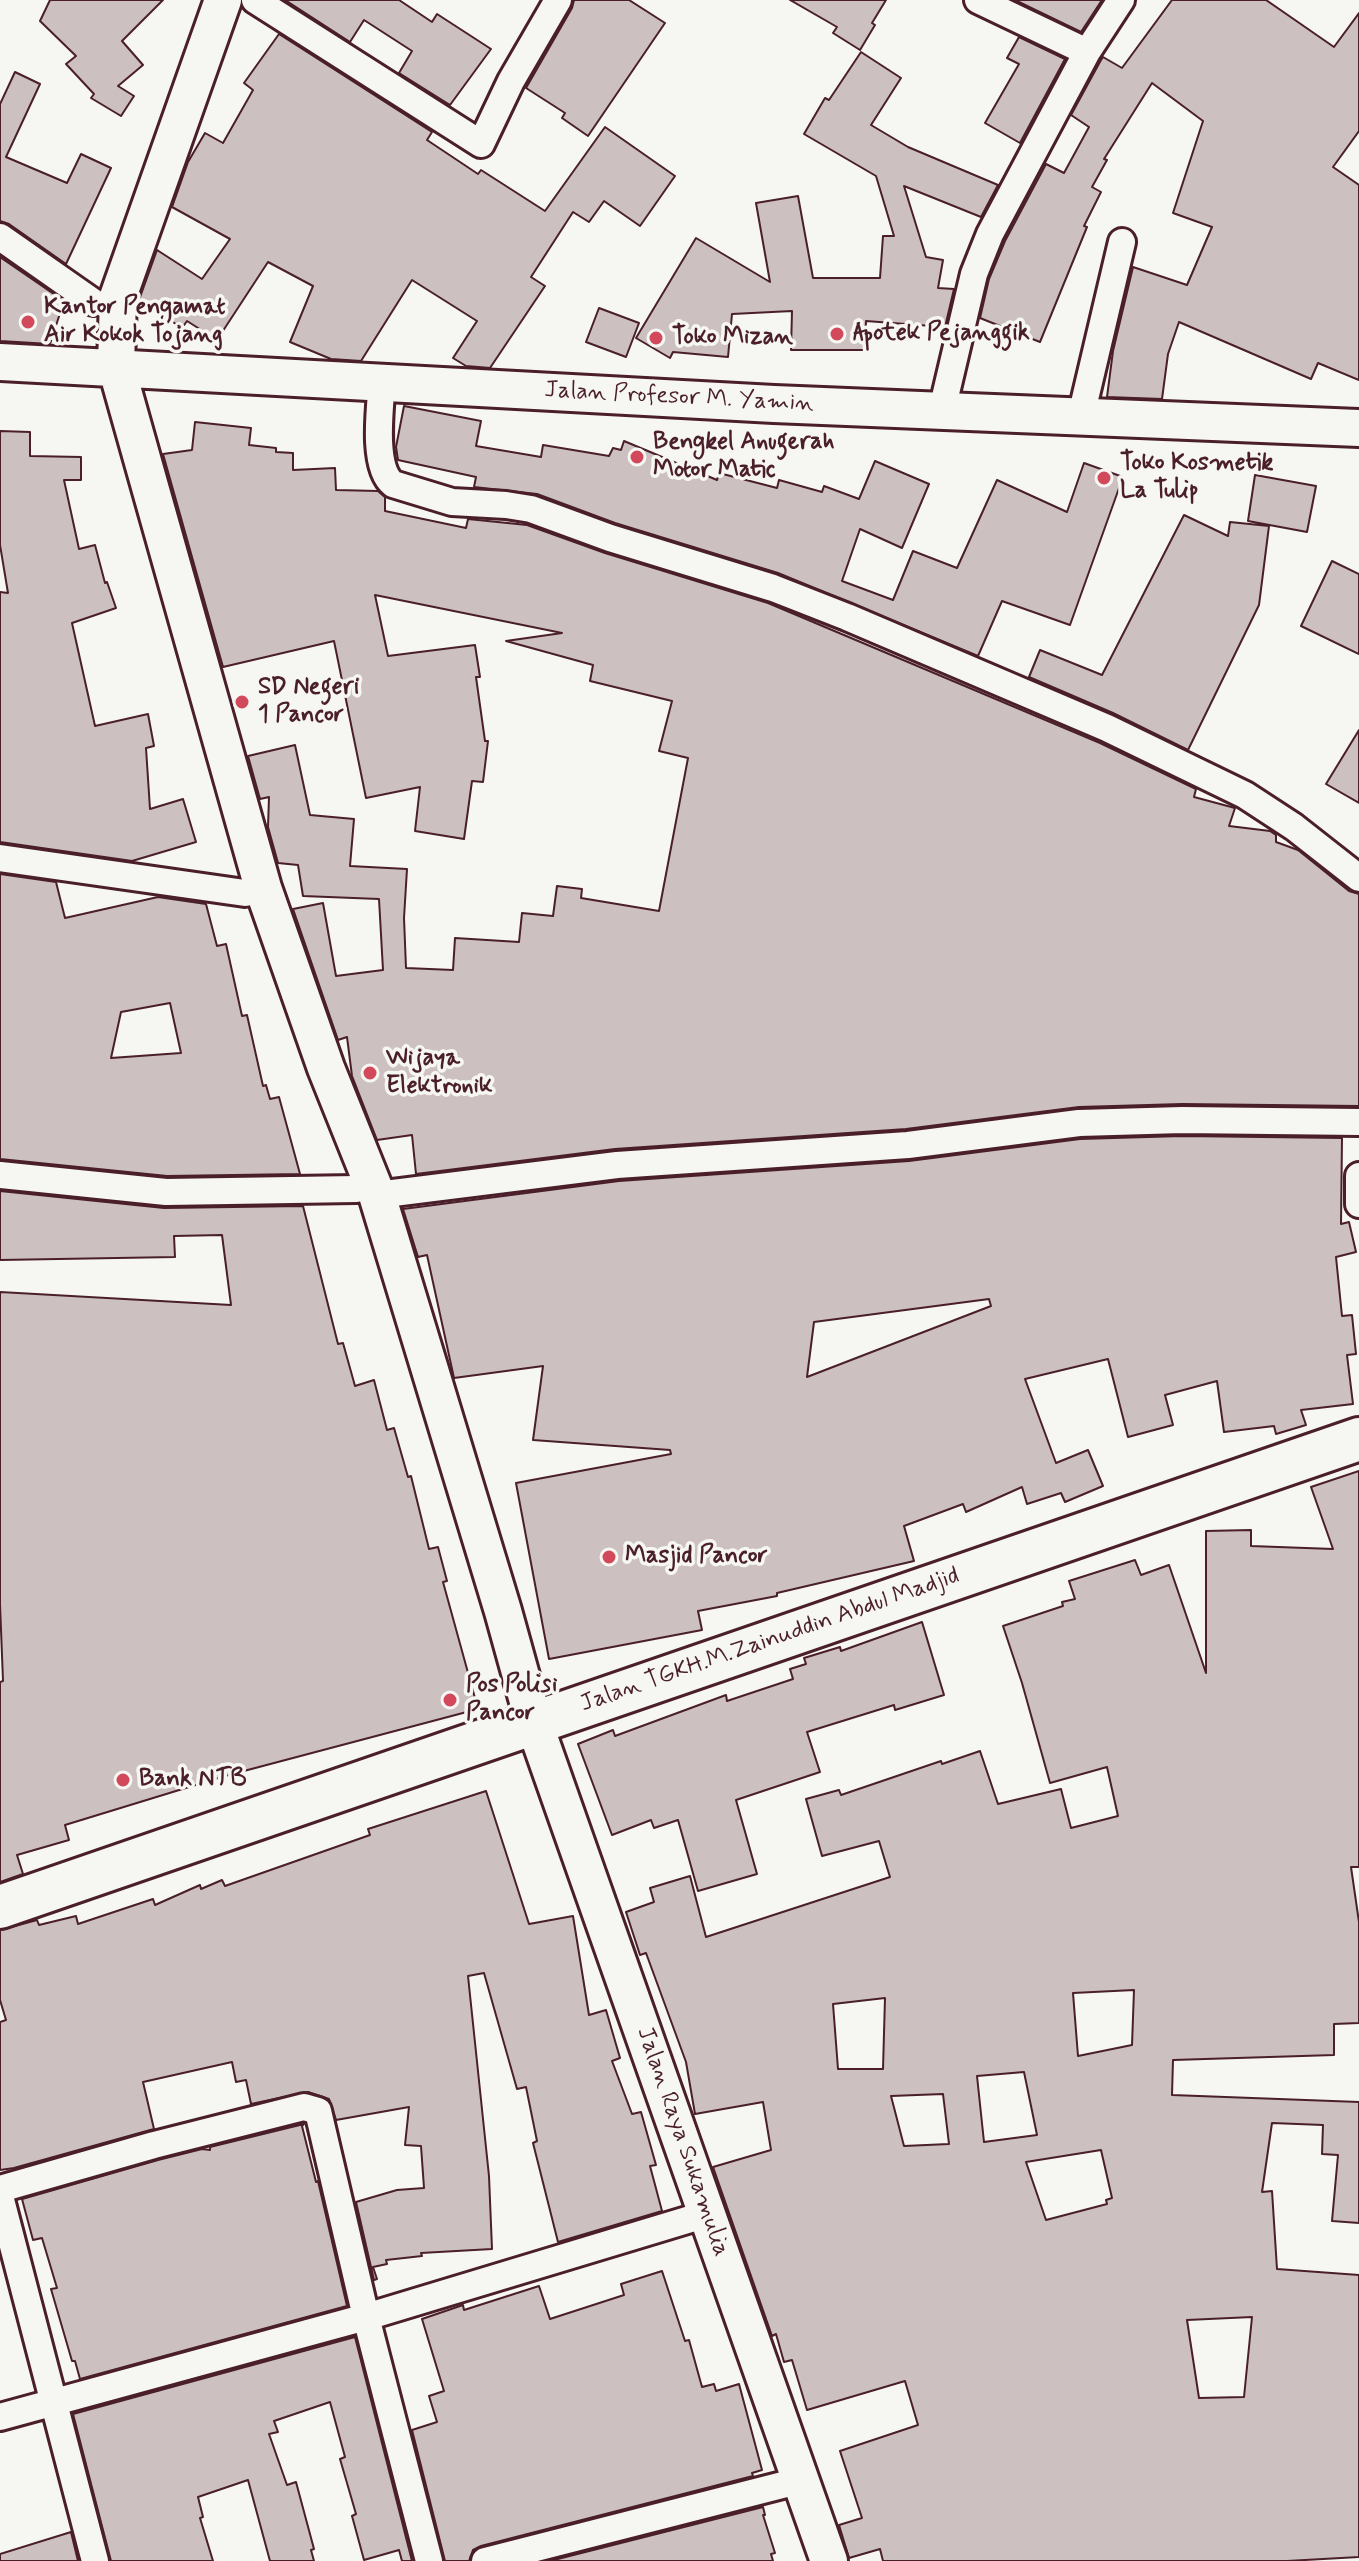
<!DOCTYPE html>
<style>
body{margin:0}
canvas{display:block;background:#f6f6f2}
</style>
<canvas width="1359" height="2561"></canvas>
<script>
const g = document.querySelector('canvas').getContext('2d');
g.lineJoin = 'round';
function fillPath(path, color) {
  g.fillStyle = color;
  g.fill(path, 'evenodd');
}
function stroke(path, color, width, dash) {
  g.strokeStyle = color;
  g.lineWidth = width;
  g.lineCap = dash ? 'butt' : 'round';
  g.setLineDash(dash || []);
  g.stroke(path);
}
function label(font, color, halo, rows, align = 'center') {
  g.font = font + ' Mynerve,sans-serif';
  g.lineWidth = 7;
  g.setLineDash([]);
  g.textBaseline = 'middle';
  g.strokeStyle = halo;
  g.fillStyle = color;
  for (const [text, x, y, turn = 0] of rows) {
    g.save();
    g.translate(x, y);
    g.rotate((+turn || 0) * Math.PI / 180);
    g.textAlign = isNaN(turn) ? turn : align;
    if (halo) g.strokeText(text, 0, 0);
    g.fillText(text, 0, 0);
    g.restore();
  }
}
const building = new Path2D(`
 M50 0H163L122 41 143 65 118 86 134 96 121 116 91 98 94 94 66 64 76 56 40 21Z
 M285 0H399L432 22 437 14 491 49 450 105 399 73 412 51 364 20 350 42Z
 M574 0H629L665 23 588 136 562 118 565 113 526 88 572 8Z
 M790 0H886L872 23 875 25 860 50 833 33 837 27Z
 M1015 0H1102L1081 32Z
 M1172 0H1266L1334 47 1359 13V131L1333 167 1359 185V380L1318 363 1311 379 1179 322 1168 354 1162 399 1107 397 1113 351 1133 267 1187 285 1212 227 1173 213 1203 121 1152 83 1104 159 1107 160 1092 187 1101 192 1084 226 1087 227 1040 342 980 318 989 279 1005 241 1046 164 1064 173 1089 127 1071 115 1101 60 1103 57 1122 68Z
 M279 34 432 132 427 140 478 174 481 170 545 211 605 127 675 176 640 226 604 201 589 222 573 212 531 277 545 286 490 368 466 366 453 358 477 321 412 280 361 361 331 359 290 342 313 286 268 262 217 340 187 321 182 328 156 311 158 308 139 300 157 250 202 279 230 239 172 207 188 162 205 133 223 143 253 90 244 83Z
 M1019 37 1065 59 1020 143 985 123 1019 64 1007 58Z
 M861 52 901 78 871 125 908 147 998 185 981 217 904 186 926 257 943 260 938 288 954 289 945 327 866 321 865 350H791L792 311 732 314 728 357 673 352 670 358 636 338 696 238 770 282 756 203 798 196 813 278H880L883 236H894L876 176 804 134 825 98 829 100Z
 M15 72 40 84 6 157 67 183 81 154 111 168 66 264 9 224 0 221V104Z
 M0 257 64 301 50 344 0 341Z
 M599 308 639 323 626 357 586 342Z
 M404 406 481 421 476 446 541 457 543 445 609 456 613 448 621 450 624 441 717 480 719 473 777 488 779 480 822 492 824 486 859 499 875 461 929 484 902 548 860 529 842 581 893 600 913 551 957 568 997 480 1067 512 1084 463 1123 477 1070 625 1002 601 978 656 778 573 615 523 537 494 474 487 476 477 398 460 396 447Z
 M195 422 251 428 249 445 276 448V452L293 453V470L335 468 336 490 378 491 385 497V511L466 528 468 519 527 525 605 553 768 603 1100 743 1196 789 1194 797 1235 808 1229 826 1270 831 1276 835V842L1298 850 1349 891 1359 894V1106L1182 1104 1079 1107 906 1129 615 1149 416 1174 412 1135 377 1140 352 1076 347 1037 338 1040 293 909 323 903 336 976 383 970 379 899 303 896 298 865 278 863 268 827 269 797 260 799 248 756 295 745 310 815 354 819 350 866 407 869 404 918 406 968 453 970 455 938 519 942 522 913 553 916 557 886 582 889 581 898 659 911 688 758 659 751 672 701 590 681 593 665 506 641 562 633 375 595 388 656 475 645 480 677H476L485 741H488L483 782 472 781 464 839 415 831 420 787 366 798 334 641 223 667 163 454 192 450Z
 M0 431 30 432V456L81 457V480H64L79 549 95 545 105 583 107 582 116 608 72 623 95 726 148 714 154 746 146 748 150 809 183 799 196 842 132 861 0 842V592L8 593 0 545Z
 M1255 475 1316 486 1307 532 1248 521Z
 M1184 515 1228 536 1230 522 1269 526 1259 605 1188 750 1113 713 1029 677 1040 650 1102 675Z
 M1332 561 1359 574V654L1301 626Z
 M1359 730V803L1326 784Z
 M0 874 56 882 65 918 158 897 206 904 217 946 226 944 242 1016 247 1015 263 1086 266 1085 270 1099 279 1097 300 1174 167 1176 0 1159ZM170 1003 181 1053 111 1058 121 1012Z
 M1182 1136 1342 1138 1341 1224 1349 1222 1356 1252 1336 1257 1342 1316 1352 1315 1356 1354 1347 1355 1353 1404 1301 1410 1306 1425 1276 1434 1274 1426 1224 1432 1217 1381 1165 1395 1173 1425 1128 1437 1108 1359 1025 1379 1056 1463 1088 1450 1103 1486 1065 1502 1061 1493 1027 1504 1022 1487 966 1512 963 1504 904 1526 914 1561 777 1593V1596L698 1611 702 1630 549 1659 516 1483 671 1454 670 1450 533 1440 543 1366 454 1378 427 1255 418 1257 403 1209 619 1181 909 1161 1080 1139ZM989 1299 991 1306 807 1377 814 1322Z
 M0 1191 164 1208 303 1206 338 1344 343 1343 355 1386 374 1380 387 1430 394 1428 408 1477 411 1476 429 1549 438 1547 447 1581 443 1582 478 1709 225 1776 65 1825 69 1840 17 1855 23 1874 0 1882V1682L3 1681 0 1604V1292L231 1305 222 1235 174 1236 175 1257 0 1260Z
 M1359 1471V1867H1351L1359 1922V2023L1334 2024V2055L1173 2060 1172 2095 1359 2102V2223L1332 2221 1338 2155 1322 2154 1323 2125 1272 2123 1262 2192 1272 2191 1277 2269 1359 2275V2557L1287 2561H883L880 2549 849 2558 839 2525 862 2518 840 2451 918 2425 905 2381 807 2410 792 2360 784 2362 776 2334 772 2336 713 2167 771 2150 763 2102 695 2114 686 2062 646 1953 640 1955 626 1912 654 1902 650 1888 690 1876 706 1937 890 1877 879 1841 822 1856 806 1799 839 1790 841 1795 941 1761 942 1764 980 1751 998 1804 1061 1789 1071 1828 1118 1816 1107 1767 1050 1783 1022 1683 1003 1626 1063 1606 1062 1602 1075 1599 1069 1581 1135 1560 1141 1575 1169 1565 1206 1673V1531L1251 1530V1546L1333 1549 1311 1487ZM1134 1990 1132 2045 1078 2056 1073 1993ZM885 1998 883 2069H838L833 2004ZM1024 2072 1037 2135 984 2142 977 2076ZM943 2094 949 2144 904 2146 891 2096ZM1101 2150 1112 2198 1106 2200 1107 2204 1046 2220 1026 2162ZM1252 2317 1244 2397 1199 2398 1187 2320Z
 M922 1622 944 1695 895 1710 894 1705 807 1732 820 1772 736 1800 757 1874 698 1891 678 1820 654 1828 651 1820 612 1835 578 1744 613 1730 615 1736 726 1695 727 1701 793 1679 790 1669 806 1664 804 1658 840 1647 841 1651Z
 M486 1791 529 1924 573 1916 589 2015 606 2010 620 2058 612 2061 632 2114 641 2112 656 2165 650 2166 662 2211 558 2242 533 2143 537 2141 526 2087 517 2089 484 1973 468 1976 489 2176 492 2249 421 2253 422 2256 386 2260 387 2264 373 2267 377 2279 374 2280 356 2202 397 2190 424 2188 421 2146 405 2145 409 2107 336 2120 329 2099 308 2092 251 2104 246 2080 236 2082 232 2062 143 2082 154 2129 14 2168 0 2170V2022L6 2020 0 2000V1930L37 1920 39 1925 76 1916 78 1924 153 1899 155 1905 200 1885 201 1889 222 1880 225 1886 370 1835 368 1829Z
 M304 2124 302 2126 316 2182 318 2181 347 2306 80 2379 75 2361H72L51 2289 57 2288 42 2238 33 2240 22 2199 158 2160 202 2149 210 2150V2147Z
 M662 2271 685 2341 689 2340 702 2387 714 2384 716 2391 739 2384 762 2470 752 2473 753 2476 481 2546 473 2550 469 2561H445L412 2430 437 2422 429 2396 444 2391 422 2319 463 2305 464 2310 539 2286 550 2319 624 2295 621 2284Z
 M355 2337 412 2561H402L399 2550 364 2560 352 2516 356 2514 340 2459 345 2457 330 2402 274 2421 278 2432 269 2434 287 2485 296 2482 314 2549 311 2550 314 2561H270L248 2480 198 2497 203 2517 200 2518 213 2561H111L73 2414Z
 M763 2507 765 2515H763L775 2553 771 2554 773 2561H550Z
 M71 2532 78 2561H0V2554Z`);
fillPath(building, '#ccc1c0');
stroke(building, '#4a1f2b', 2);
const street = new Path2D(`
 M255 0 481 144 511 81 558 0
 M978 0 1087 52
 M0 237 93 302
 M382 382C380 408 372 467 393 484L452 502 506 505 531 509 610 538 773 588 847 617 1107 728 1245 795 1294 827 1359 878
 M942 410 974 274 990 234 1087 52 1121 0
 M1081 416 1122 242
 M0 858 245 893
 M0 1175 166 1192 356 1189
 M1359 1176V1204
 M377 1195 617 1165 908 1145 1079 1123 1182 1120 1359 1122
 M0 2189 154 2145 304 2107 318 2111 366 2317 429 2561
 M0 2196 95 2561
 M0 2417 366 2317 707 2214
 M485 2561 802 2480`);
const secondary = new Path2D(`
 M223 0 118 297 116 366 263 888 326 1068 377 1195 503 1611 534 1723 829 2561
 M0 362 774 404 1359 428`);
const primary = new Path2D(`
 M0 1907 1359 1439`);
stroke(street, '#4a1f2b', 32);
stroke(secondary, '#4a1f2b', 42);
stroke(primary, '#4a1f2b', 48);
stroke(street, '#f6f6f2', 26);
stroke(secondary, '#f6f6f2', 36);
stroke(primary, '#f6f6f2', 42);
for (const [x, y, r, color] of [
 [28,322,8,"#d1495b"],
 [837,334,8,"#d1495b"],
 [656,338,8,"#d1495b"],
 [637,457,8,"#d1495b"],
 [1104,478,8,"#d1495b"],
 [242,702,8,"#d1495b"],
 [370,1073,8,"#d1495b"],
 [609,1557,8,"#d1495b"],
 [450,1700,8,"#d1495b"],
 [123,1780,8,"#d1495b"]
]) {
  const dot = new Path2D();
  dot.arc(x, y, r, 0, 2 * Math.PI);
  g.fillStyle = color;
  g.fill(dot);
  stroke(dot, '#f6f6f2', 3);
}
label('bold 24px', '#4a1f2b', '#f6f6f2', [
 ["Kantor Pengamat",44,308],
 ["Air Kokok Tojang",44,336],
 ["Apotek Pejanggik",853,334],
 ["Toko Mizan",672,338],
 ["Bengkel Anugerah",653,443],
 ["Motor Matic",653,471],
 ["Toko Kosmetik",1120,464],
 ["La Tulip",1120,492],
 ["SD Negeri",258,688],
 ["1 Pancor",258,716],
 ["Wijaya",386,1059],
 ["Elektronik",386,1087],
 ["Masjid Pancor",625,1557],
 ["Pos Polisi",466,1686],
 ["Pancor",466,1714],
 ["Bank NTB",139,1780]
], 'left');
label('24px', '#4a1f2b', '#f6f6f2', [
 ["Jalan Profesor M. Yamin",679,398,3],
 ["Jalan TGKH.M.Zainuddin Abdul Madjid",770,1641,-19],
 ["Jalan Raya Sukamulia",682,2142,71]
]);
</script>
